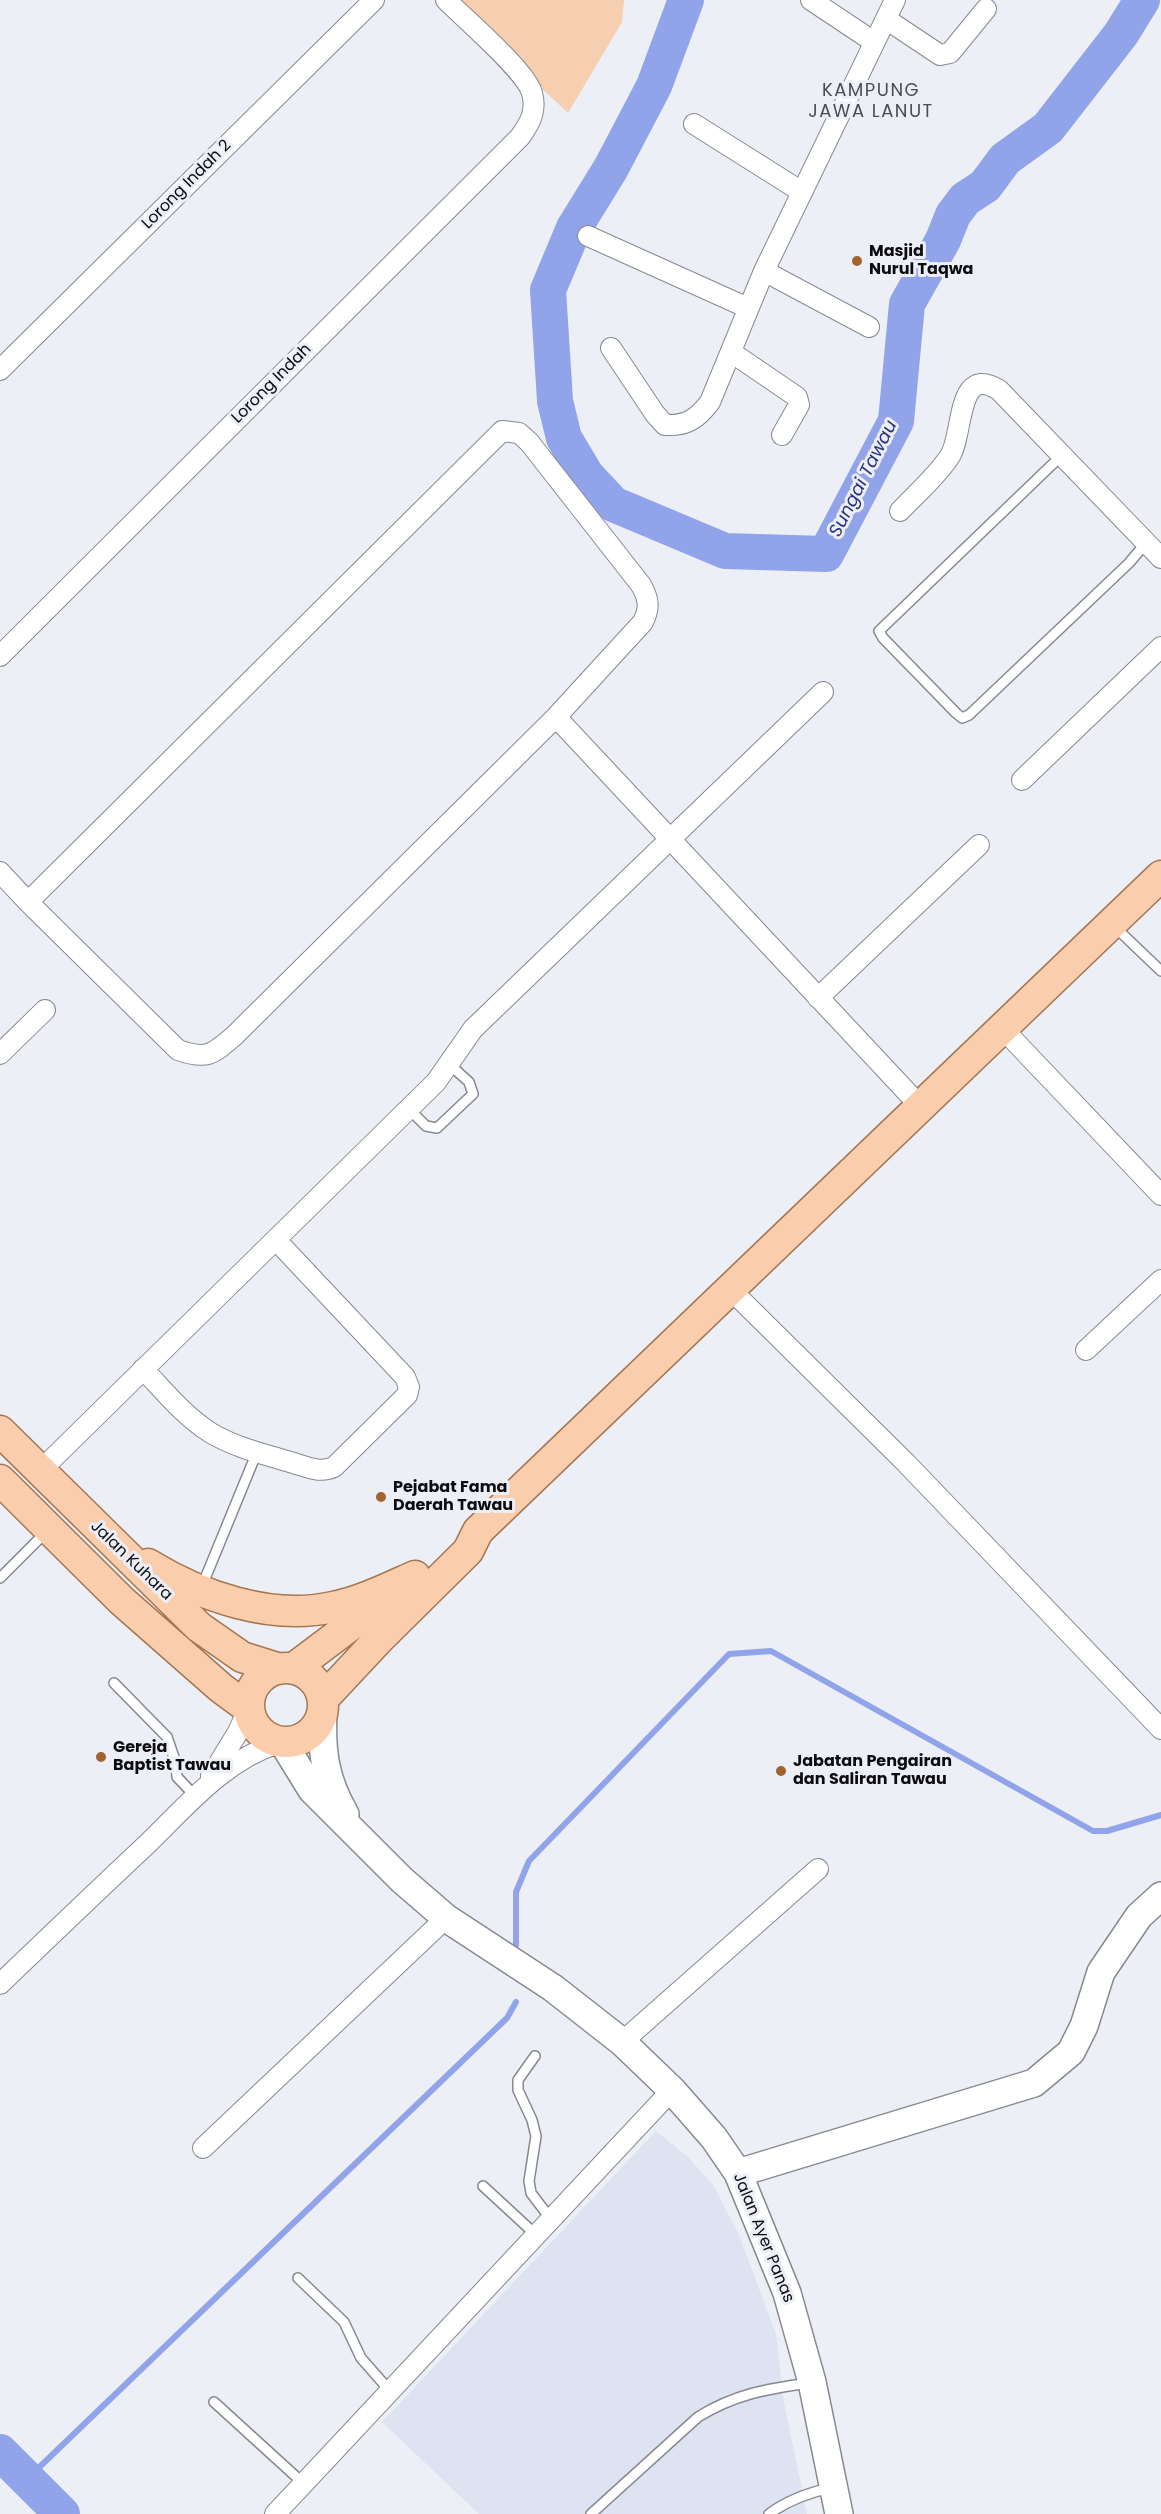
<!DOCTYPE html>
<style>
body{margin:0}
canvas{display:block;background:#eceff6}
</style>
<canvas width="1161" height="2514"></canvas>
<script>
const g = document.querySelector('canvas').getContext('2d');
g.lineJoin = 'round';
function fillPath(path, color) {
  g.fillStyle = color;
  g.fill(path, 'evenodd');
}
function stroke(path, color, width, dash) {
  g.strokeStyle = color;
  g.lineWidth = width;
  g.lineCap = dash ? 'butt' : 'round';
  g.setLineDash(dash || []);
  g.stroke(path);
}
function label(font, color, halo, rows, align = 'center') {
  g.font = font + ' Poppins,sans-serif';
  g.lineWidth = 6;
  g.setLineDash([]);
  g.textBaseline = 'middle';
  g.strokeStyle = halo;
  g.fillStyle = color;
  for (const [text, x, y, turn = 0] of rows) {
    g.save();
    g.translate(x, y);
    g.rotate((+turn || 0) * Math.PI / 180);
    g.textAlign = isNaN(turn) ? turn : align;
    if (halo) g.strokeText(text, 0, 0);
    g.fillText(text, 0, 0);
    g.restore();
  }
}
fillPath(new Path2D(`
 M656 2131 688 2157 714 2186 739 2235 776 2334 784 2402 807 2514H479L382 2422Z`), '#dee3f1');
fillPath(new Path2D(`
 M448 0H624L622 22 568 113Z`), '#f6ceb0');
stroke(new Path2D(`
 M516 1945V1892L529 1861 729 1654 771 1651 1093 1831H1107L1161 1815
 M27 2479 507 2018 516 2002`), '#92a4e9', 6);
stroke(new Path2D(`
 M686 0 654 86 611 168 574 228 548 290 555 401 564 438 586 475 613 504 725 551 826 554 896 421 907 304 943 240 953 215 965 199 985 186 1005 159 1048 128 1121 34 1142 0
 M0 2452 62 2514`), '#92a4e9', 36);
const lane = new Path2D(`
 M1061 456 879 631 883 638 956 713 962 718 969 715 1129 563 1146 543
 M1115 927 1161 971
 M409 1109 426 1126 437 1128 473 1094 469 1082 449 1064
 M0 1578 47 1531
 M202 1586 257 1452
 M114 1683 167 1737 176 1763 177 1777 196 1797
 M535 2056 518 2080V2090L532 2120 536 2136 529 2181 531 2193 550 2218
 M483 2186 535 2234
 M298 2278 344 2322 361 2358 390 2391
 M214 2402 303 2483
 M591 2514 698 2417C735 2394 767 2389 808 2383
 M769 2514C788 2500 807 2493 830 2488`);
const street = new Path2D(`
 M811 0 874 42
 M886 19 940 55 950 53 986 9
 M694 124 802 192
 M588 236 748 308
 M764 271 869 327
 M611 348 655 414 665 425C687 426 697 419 710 402L764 271 895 0
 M731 352 797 397 799 405 782 435
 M0 370 374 0
 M502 431 519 433 529 442 641 585C649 599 650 608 643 622L556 717 234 1036C212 1055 206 1060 178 1050L28 902Z
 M900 511C917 493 937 476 950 456 964 434 956 363 999 390L1161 558
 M0 656 520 137C530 123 537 111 532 93 526 71 465 19 446 0
 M556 717 920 1106
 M1022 780 1161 647
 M0 872 28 902
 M818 998 979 845
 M1002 1028 1161 1195
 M0 1054 45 1010
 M731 1290 906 1463 1161 1729
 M1086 1350 1161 1280
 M143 1369C165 1392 185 1417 211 1433 234 1447 264 1454 290 1462 305 1466 319 1474 334 1467L407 1395 409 1387 405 1377 276 1240
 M40 1471 436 1082 473 1029 823 692
 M211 1776 238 1732 248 1710
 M0 1984C48 1938 95 1893 143 1848 184 1809 223 1760 279 1743
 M622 2042 818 1869
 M203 2148 446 1918
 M275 2514 672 2090`);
const secondary = new Path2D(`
 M323 1712C321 1751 325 1780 345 1814
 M283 1743 312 1790 402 1880 446 1918 553 1988 622 2042 672 2090 714 2138 738 2173 787 2293 812 2382 839 2514
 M738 2173 1034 2083 1071 2052 1084 2026 1101 1972 1139 1916 1161 1896`);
const primary = new Path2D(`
 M0 1431 199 1627 242 1657 277 1668
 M0 1480 122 1601 221 1688 248 1708
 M148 1564C200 1596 271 1621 333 1607 362 1601 388 1588 415 1576
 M249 1705a37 37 0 1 1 74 0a37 37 0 1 1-74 0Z
 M294 1668 387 1598
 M323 1699 380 1638 468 1551 478 1531 1161 876`);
stroke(lane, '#878990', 12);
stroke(street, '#878990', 22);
stroke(secondary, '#878990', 30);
stroke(primary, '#a47652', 33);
stroke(lane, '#fff', 9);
stroke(street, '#fff', 20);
stroke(secondary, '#fff', 27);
stroke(primary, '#facead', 30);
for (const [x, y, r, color] of [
 [857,261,6,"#a3632c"],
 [381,1497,6,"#a3632c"],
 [101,1757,6,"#a3632c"],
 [781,1771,6,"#a3632c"]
]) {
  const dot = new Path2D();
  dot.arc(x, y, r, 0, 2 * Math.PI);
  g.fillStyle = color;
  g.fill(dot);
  stroke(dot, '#eceff6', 2);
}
label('16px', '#0d0d10', '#eceff6', [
 ["Lorong Indah 2",187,185,-45],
 ["Lorong Indah",272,384,-45],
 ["Jalan Kuhara",131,1561,44],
 ["Jalan Ayer Panas",763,2238,68]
]);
label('bold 16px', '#0d0d10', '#eceff6', [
 ["Masjid",869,252],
 ["Nurul Taqwa",869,270],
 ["Pejabat Fama",393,1488],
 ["Daerah Tawau",393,1506],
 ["Gereja",113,1748],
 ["Baptist Tawau",113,1766],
 ["Jabatan Pengairan",793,1762],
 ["dan Saliran Tawau",793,1780]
], 'left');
g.letterSpacing = '1.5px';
label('18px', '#4b4d53', '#eceff6', [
 ["KAMPUNG",871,91],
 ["JAWA LANUT",871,112]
]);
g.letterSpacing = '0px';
label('italic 18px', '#283180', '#eceff6', [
 ["Sungai Tawau",864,479,-63]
]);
</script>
